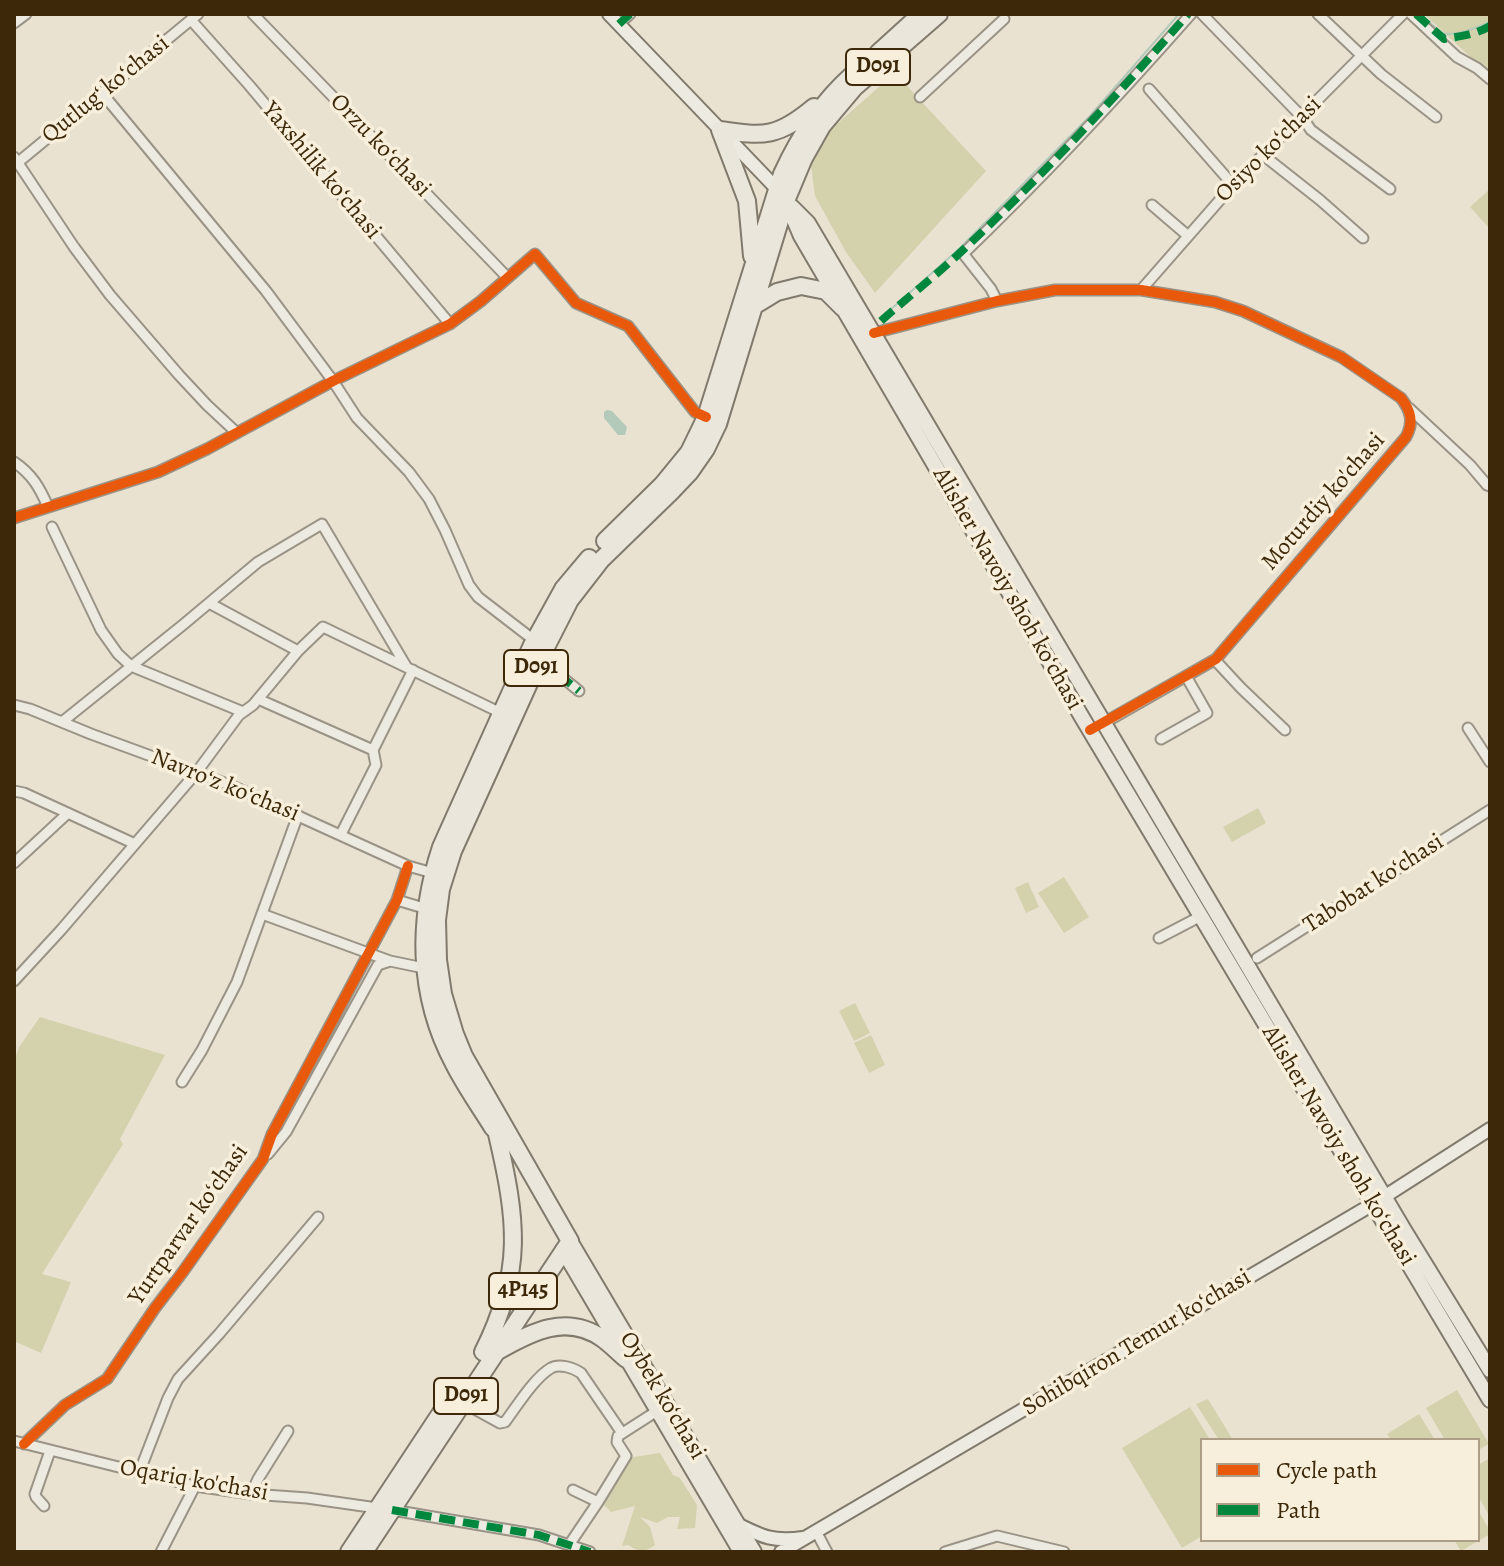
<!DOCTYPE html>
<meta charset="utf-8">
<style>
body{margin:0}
#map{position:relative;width:1504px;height:1566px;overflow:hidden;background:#e9e2d1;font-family:Alegreya,serif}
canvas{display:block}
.frame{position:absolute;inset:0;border:16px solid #3d2809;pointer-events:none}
.legend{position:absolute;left:1200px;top:1438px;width:280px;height:104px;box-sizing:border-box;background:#f7efdb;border:2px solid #ad9f87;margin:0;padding:10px 14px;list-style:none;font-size:24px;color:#3d2809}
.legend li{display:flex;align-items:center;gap:16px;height:40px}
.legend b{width:40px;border:2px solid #ad9f87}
</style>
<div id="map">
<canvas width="1504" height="1566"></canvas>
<div class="frame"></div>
<ul class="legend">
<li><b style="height:10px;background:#e8590c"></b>Cycle path</li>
<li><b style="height:10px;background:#00873e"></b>Path</li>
</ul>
</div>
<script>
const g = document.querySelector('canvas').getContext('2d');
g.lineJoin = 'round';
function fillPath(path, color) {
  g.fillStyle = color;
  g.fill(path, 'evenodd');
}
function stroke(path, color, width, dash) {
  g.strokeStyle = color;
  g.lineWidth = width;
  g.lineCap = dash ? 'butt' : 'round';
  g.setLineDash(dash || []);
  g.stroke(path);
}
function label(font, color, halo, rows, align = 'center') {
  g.font = font + ' Alegreya,serif';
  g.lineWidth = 7;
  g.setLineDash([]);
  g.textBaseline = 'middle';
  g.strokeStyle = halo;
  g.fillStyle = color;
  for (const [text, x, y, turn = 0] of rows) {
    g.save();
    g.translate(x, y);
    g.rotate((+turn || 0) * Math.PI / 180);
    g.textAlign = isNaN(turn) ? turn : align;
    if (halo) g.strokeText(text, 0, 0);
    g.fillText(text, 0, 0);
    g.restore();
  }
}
fillPath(new Path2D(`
 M1424 14H1490V75Z
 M895 73 986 171 875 293 846 252 815 196 811 166 831 129Z
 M1490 189V229L1470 207Z
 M1258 808 1266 823 1232 842 1223 827Z
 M1064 877 1089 917 1064 933 1038 893Z
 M1028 882 1039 907 1026 913 1015 888Z
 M855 1003 870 1033 854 1041 839 1011Z
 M40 1017 165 1055 120 1139 123 1144 42 1274 71 1282 41 1353 14 1341V1062L19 1047Z
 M871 1035 885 1065 869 1073 854 1043Z
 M1457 1390 1489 1444 1478 1450V1440H1445L1426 1408Z
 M1208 1399 1233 1440H1219L1196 1404Z
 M1190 1407 1210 1440H1202V1536L1182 1548 1122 1448Z
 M1419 1414 1435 1440H1391L1387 1434Z
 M660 1453 673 1475 680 1478 697 1505 695 1528 677 1529 680 1517H668L657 1523 640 1517 650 1527 655 1545C644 1553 640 1552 628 1545L622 1546 635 1506 611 1512 601 1502 626 1458Z
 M1490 1458V1517L1478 1496V1465Z
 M1478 1510 1490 1531V1534L1461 1551 1454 1540H1478Z`), '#d4d1ad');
fillPath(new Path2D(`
 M607 410 612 411 627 427 625 435H618L604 418V412Z`), '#b3cabb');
stroke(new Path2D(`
 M1421 14C1427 20 1434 27 1441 32 1451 39 1479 26 1490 22
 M880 319 960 248 1089 117 1179 14`), '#b3cabb', 2);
const street = new Path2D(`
 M253 14 507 277
 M1202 14 1302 117 1311 130 1390 189
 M1318 14 1381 74 1436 117
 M1411 14 1457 57 1477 68 1490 79
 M191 20 249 85 450 324
 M14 23 26 14
 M619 24 630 14
 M1149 89 1233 185
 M102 93 266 291 333 381 357 418 409 472 429 499 445 530 469 585 478 597 535 641
 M920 97 1004 19
 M1263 155 1320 200 1363 238
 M14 157 74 247 110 295 179 375 207 405 237 433
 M16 164 198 14
 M1152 205 1187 235
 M963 254C1043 177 1118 97 1191 14
 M965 256 991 289 997 301
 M1141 290 1233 185 1403 14
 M874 333 997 301 1055 290H1141L1215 302 1243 311 1341 357 1401 398C1411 411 1414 422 1406 437L1216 659 1102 724
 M1409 408 1470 465 1487 485 1490 486
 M14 462C32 474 40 488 48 507
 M14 518 158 472 207 449 333 381 450 324 481 301 535 254 576 303 628 326 695 412 706 417
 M52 527 101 630 118 654 131 666 243 712
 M209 603 298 651
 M540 659 579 691
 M1215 660 1241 688 1285 730
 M258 699 373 750
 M14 705 30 709 91 734 230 785 408 866 433 873
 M62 722 184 624 258 562 322 524 406 666
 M1468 728 1490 762
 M1161 739 1207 713 1186 676
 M14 791 24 793 135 844
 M341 834 376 765 373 750 413 670
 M14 863 68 813
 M397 900 427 909
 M262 914 390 961
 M1159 938 1201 916
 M1257 958 1490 810
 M14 981 61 930 196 773 239 715 253 705 298 651 323 627 501 713
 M182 1082 202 1050 237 982 298 815
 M268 1154 286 1132 378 965 390 961 424 968
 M462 1402 500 1423 505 1422C517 1406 534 1378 551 1368 559 1363 574 1368 581 1373L622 1433
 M14 1441 195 1486 251 1494 307 1498 377 1508
 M24 1444 65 1405 107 1379 155 1308 182 1273 263 1159 272 1134 397 900 408 866
 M139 1473 168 1398 178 1379 219 1334 318 1217
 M251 1494 258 1479 288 1431
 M598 1502 626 1456 617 1442 618 1436 657 1411
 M44 1506 36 1497 35 1494 50 1451
 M392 1510 539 1535 590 1552
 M817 1533 827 1552
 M569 1545 598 1502 573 1490
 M161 1552 195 1486
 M945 1552 997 1536 1064 1552`);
const secondary = new Path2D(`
 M609 14 777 189
 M737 1524C763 1537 773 1542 803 1538
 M781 1552 1373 1204 1490 1129`);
const primary = new Path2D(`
 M782 196 786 201 801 236 1083 719 1490 1400
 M792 207 808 223 1404 1230 1490 1370
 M570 1241 754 1552
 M563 1250 741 1552`);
const highway = new Path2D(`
 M878 53 921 14
 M720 130 747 201 752 256
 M720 130C765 137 778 137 814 107
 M754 306 777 292 801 286 826 291 843 308
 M605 541 662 485 689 452 706 417 782 174C799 137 821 103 851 76
 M493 1128C480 1107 465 1086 454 1064 417 995 417 920 441 847L532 645 563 589 589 558
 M498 1351C531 1332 567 1313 603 1339 611 1345 619 1353 626 1359
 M483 1352C524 1271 517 1220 497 1134
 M349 1552 454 1393
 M364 1552 570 1241 464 1056 455 1034 443 994 438 960 437 920 441 889 453 851 540 659 570 600 601 560 671 492 690 472 706 449 718 424 786 201 804 158 822 126 854 88 939 14`);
stroke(street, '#9a9386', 13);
stroke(secondary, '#817a6c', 16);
stroke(primary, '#817a6c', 18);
stroke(highway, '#817a6c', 20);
stroke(street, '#edeae1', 9);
stroke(secondary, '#edeae1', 12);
stroke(primary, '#eae6dc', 14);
stroke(highway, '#eae6dc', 16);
stroke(new Path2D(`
 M1416 14 1444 39C1461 36 1475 35 1490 26
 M619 24 630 14
 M881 321C908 297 938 274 964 249 1043 175 1117 96 1188 14
 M540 659 579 691
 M392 1510 539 1535 590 1552`), '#00873e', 8, [16, 8]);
stroke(new Path2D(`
 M874 333 997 301 1055 290H1141L1215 302 1243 311 1341 357 1401 398C1411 411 1414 422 1406 437L1216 659 1090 730
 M14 518 158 472 207 449 333 381 450 324 481 301 535 254 576 303 628 326 695 412 706 417
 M24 1444 65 1405 107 1379 155 1308 182 1273 263 1159 272 1134 397 900 408 866`), '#e8590c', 10);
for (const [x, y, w] of [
 [878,67,64],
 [536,668,64],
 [523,1291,68],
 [466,1396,64]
]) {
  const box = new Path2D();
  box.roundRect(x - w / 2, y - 18, w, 36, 6);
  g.fillStyle = '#f7efdb';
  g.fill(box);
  stroke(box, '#3d2809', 2);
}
label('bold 22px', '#3d2809', null, [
 ["D091",878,67],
 ["D091",536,668],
 ["4P145",523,1291],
 ["D091",466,1396]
]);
label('24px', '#3d2809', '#f7efdb', [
 ["Qutlugʻ koʻchasi",106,90,-39],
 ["Orzu koʻchasi",380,146,46],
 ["Osiyo koʻchasi",1269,150,-45],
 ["Yaxshilik koʻchasi",321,171,50],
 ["Moturdiy ko'chasi",1324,502,-49],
 ["Alisher Navoiy shoh koʻchasi",1007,589,60],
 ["Navroʻz koʻchasi",225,786,22],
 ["Tabobat koʻchasi",1374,884,-33],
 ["Alisher Navoiy shoh koʻchasi",1338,1146,59],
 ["Yurtparvar koʻchasi",189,1225,-55],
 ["Sohibqiron Temur koʻchasi",1137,1343,-31],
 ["Oybek ko‘chasi",662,1396,59],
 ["Oqariq ko'chasi",194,1481,10]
]);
</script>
